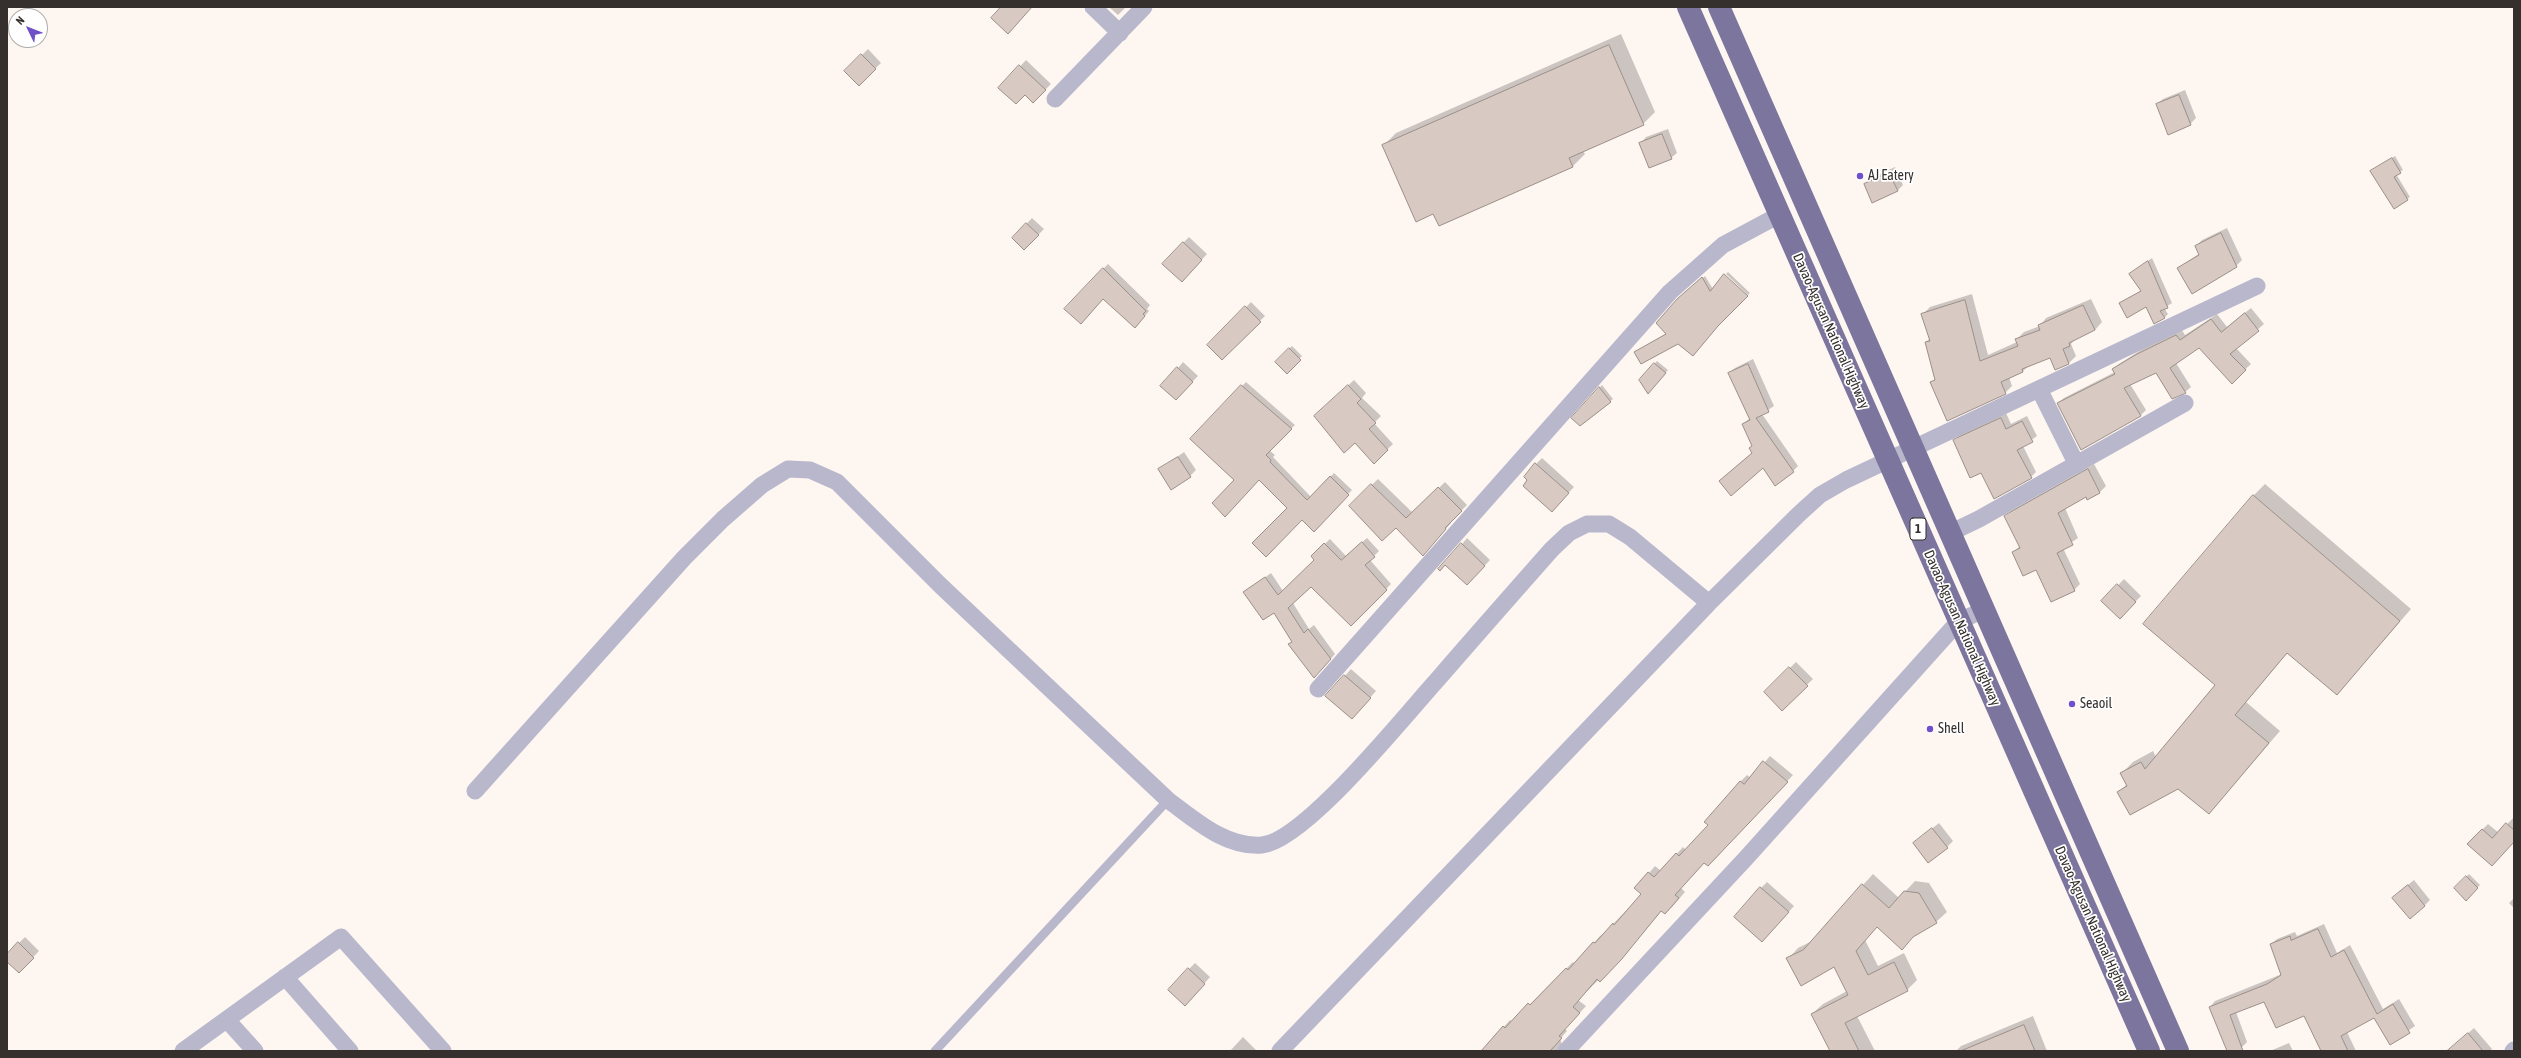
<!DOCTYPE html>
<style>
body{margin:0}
#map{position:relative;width:2521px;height:1058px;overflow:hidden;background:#fef6f1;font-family:"Asap Condensed",sans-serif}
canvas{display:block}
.frame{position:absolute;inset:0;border:8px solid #35302d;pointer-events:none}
.north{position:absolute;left:8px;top:8px;width:40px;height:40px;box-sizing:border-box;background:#fff;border:1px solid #aeacab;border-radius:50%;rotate:313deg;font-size:11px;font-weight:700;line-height:16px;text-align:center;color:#35302d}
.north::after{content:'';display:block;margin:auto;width:14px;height:18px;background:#6f50c9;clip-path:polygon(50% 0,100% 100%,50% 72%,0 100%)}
</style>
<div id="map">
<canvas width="2521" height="1058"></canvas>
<div class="frame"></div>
<div class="north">N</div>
</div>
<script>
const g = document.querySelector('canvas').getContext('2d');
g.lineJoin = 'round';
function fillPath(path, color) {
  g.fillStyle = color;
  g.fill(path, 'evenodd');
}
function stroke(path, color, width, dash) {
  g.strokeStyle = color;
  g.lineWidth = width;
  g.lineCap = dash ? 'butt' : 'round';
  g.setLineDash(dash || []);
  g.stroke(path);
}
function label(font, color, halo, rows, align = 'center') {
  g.font = font + ' "Asap Condensed",sans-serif';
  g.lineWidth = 3.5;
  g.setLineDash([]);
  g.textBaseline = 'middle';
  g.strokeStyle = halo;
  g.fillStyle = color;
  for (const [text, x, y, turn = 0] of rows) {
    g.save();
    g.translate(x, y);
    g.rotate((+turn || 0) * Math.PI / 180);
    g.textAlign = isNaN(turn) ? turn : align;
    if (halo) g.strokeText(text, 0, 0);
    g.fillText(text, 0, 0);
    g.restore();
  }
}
fillPath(new Path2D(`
 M1109 7H1126L1118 15Z
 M1621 34 1655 112 1643 124 1583 151 1585 154 1573 166 1434 213 1384 145 1396 133Z
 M868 49 881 63 859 84 846 71Z
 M1026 60 1051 84 1039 96 1000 88Z
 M2185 90 2196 118 2190 124 2157 104 2163 99Z
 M1668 129 1677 153 1671 158 1641 143 1646 137Z
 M2395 156 2403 170 2396 174 2410 197 2407 199 2374 169Z
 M1895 167 1903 185 1897 191 1865 184 1871 178Z
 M1032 218 1044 229 1024 249 1013 238Z
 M2227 228 2242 260 2236 266 2178 268 2200 253 2196 246 2202 240Z
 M1189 237 1207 254 1188 275 1183 243Z
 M2152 258 2172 303 2164 308 2168 314 2164 318 2147 306 2120 303 2142 290 2130 274Z
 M1108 264 1150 305 1147 309 1149 311 1140 322 1104 298 1065 309Z
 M1728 272 1750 293 1748 295 1726 274Z
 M1705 276 1713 289 1678 343 1636 352 1667 333 1681 297Z
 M1972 294 1988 355 2017 342 2016 340 2024 332 2040 326 2046 318 2091 299 2102 322 2095 330 2076 338 2071 344 2076 356 2069 363 2056 369 2050 357 2029 366 2023 371 2009 377 2012 386 2005 393 1932 382 1936 378 1926 342 1930 338 1923 314 1930 307Z
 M1251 302 1265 316 1222 358 1209 345Z
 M2251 308 2264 324 2236 348 2251 364 2232 382 2199 346 2176 363 2191 387 2185 392 2157 372 2130 384 2146 410 2141 415 2081 449 2058 403 2064 398 2115 372 2114 369 2119 364 2144 348 2182 330 2185 335 2217 314 2227 327Z
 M1292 346 1302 356 1287 372 1276 362Z
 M1753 359 1774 406 1762 414 1798 466 1793 471 1763 467 1725 476 1753 452V445L1743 424 1750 418 1729 373 1735 368Z
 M1657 361 1668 370 1651 390 1641 380Z
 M1183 362 1198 376 1181 393 1178 368Z
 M1354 380 1366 393 1362 398 1381 416 1374 423 1393 444 1374 462 1321 410Z
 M1246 382 1295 425 1269 450 1275 455 1273 457 1311 497 1334 473 1352 490 1314 530 1260 479 1235 480 1191 439Z
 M1602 385 1613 399 1580 425 1573 418Z
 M2006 413 2011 424 2027 416 2037 436 2023 446 2036 472 2031 477 1954 441 1960 435Z
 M1184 452 1196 470 1190 476 1159 470Z
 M1542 458 1574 487 1557 505 1536 464Z
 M2094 464 2106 486 2100 492 2088 498 2086 496 2065 508 2078 538 2063 548 2080 584 2074 590 2036 568 2013 552 2020 546 2005 517 2011 511Z
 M1378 479 1413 513 1445 482 1467 505 1450 522 1451 523 1429 548 1396 527 1350 506Z
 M2265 484 2411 609 2337 694 2288 652 2246 702 2280 731 2209 813 2178 787 2119 792 2127 784 2121 774 2133 762 2153 751 2156 757 2216 684 2253 496Z
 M1367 538 1379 551 1370 560 1391 584 1351 625 1311 586 1293 603 1309 629 1314 625 1335 654 1319 672 1293 642 1274 612 1245 592 1271 573 1283 591 1316 560 1312 556 1330 539 1346 556Z
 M1467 538 1490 560 1473 578 1446 564Z
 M2124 579 2141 596 2120 617 2103 601Z
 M1796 662 1813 679 1782 709 1765 692Z
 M1351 669 1376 691 1352 718 1327 696Z
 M1770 756 1793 775 1715 859 1705 862 1681 888 1685 892 1672 907 1665 913 1662 910 1627 952 1578 1000 1586 1006 1565 1029 1567 1031 1560 1039 1565 1051H1482L1510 1020 1512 1022 1573 962 1575 964 1600 936 1619 927 1614 923 1643 894 1649 873 1655 866 1661 871 1683 847 1686 850 1709 825 1705 822 1741 781 1747 775 1751 778Z
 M2513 818 2514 841 2497 859 2482 830 2488 824 2499 833Z
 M1939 823 1953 841 1947 847 1914 843Z
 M1873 874 1899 898 1915 881 1929 883 1947 912 1936 922 1878 926 1865 940 1878 966 1904 953 1917 980 1907 990 1857 1016 1875 1051H1831L1812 1014 1823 1004 1847 991 1834 966 1788 959 1798 948 1812 941Z
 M2469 874 2480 885 2466 899 2455 888Z
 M2414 880 2430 900 2424 906 2399 892Z
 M1767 882 1794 906 1768 935 1761 888Z
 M2514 898V908L2509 903Z
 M2324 924 2337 953 2350 945 2383 1009 2399 999 2415 1026 2390 1043 2375 1016 2347 1032 2356 1051H2322L2305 1014 2265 1000 2236 1012 2247 1042 2242 1047 2228 1051 2210 1007 2215 1001 2282 974 2271 944 2277 939 2295 932 2297 936Z
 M25 937 39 951 19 972 7 960V955Z
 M1195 963 1210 977 1191 999 1189 969Z
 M2033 1016 2047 1051H1956L1961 1046Z
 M2474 1028 2492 1049 2490 1051H2453L2457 1043Z
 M1243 1037 1257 1051H1230Z
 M2289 1043 2293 1051H2270Z`), '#0003');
const building = new Path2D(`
 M1001 7H1032L1008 34 991 18Z
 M1609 45 1644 125 1569 158 1573 167 1439 226 1433 214 1416 222 1382 145Z
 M861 54 876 69 859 86 844 71Z
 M1019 65 1046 90 1033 103 1025 95 1016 104 998 88Z
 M2179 95 2191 125 2168 135 2156 104Z
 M1662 134 1672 159 1649 168 1639 143Z
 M2392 158 2401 173 2394 177 2408 200 2394 209 2370 171Z
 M1889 173 1898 191 1872 203 1864 184Z
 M1026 223 1039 235 1024 250 1012 238Z
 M2221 233 2237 267 2192 294 2177 268 2199 255 2195 246Z
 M1183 242 1202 260 1182 282 1162 264Z
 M2148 261 2168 308 2160 311 2165 318 2154 324 2146 307 2127 318 2119 303 2141 291 2129 274Z
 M1103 268 1146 311 1143 314 1145 316 1135 328 1103 299 1081 324 1064 309Z
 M1724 274 1748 296 1718 326 1693 356 1678 344 1641 364 1634 352 1666 334 1656 323 1677 299 1702 277 1710 291Z
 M1965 300 1980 361 2018 346 2015 339 2040 330 2038 325 2083 305 2095 330 2069 343 2070 346 2063 349 2069 364 2055 370 2050 358 2022 369 2023 372 2001 382 2006 394 1947 421 1930 382 1935 380 1925 342 1930 341 1921 314Z
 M1245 306 1261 322 1222 360 1207 345Z
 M2245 313 2259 331 2230 354 2246 370 2232 384 2199 348 2170 368 2186 393 2172 399 2156 373 2124 388 2141 416 2081 450 2057 403 2115 374 2112 369 2137 354 2176 335 2180 340 2211 319 2221 332Z
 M1289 348 1301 360 1287 374 1275 362Z
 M1654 363 1666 373 1648 394 1639 380Z
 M1748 364 1769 412 1756 418 1794 472 1775 486 1763 468 1731 496 1719 481 1752 453 1749 448 1752 446 1742 424 1750 420 1728 373Z
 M1177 367 1193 382 1176 400 1160 386Z
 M1241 385 1292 429 1266 455 1271 460 1270 462 1307 500 1330 476 1349 495 1314 532 1302 520 1266 557 1252 543 1287 508 1259 480 1225 517 1212 503 1234 480 1190 439Z
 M1348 385 1361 399 1357 403 1376 423 1369 429 1388 450 1374 464 1355 443 1344 453 1314 416Z
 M1599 387 1611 402 1580 426 1571 418Z
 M2001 418 2006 429 2022 421 2033 442 2017 450 2032 478 1994 499 1981 473 1970 478 1953 440Z
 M1178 457 1191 477 1171 490 1158 469Z
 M1535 463 1569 493 1552 512 1523 486 1527 480 1524 477Z
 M2088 469 2100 493 2087 500 2086 497 2058 513 2073 545 2057 553 2075 591 2051 602 2036 570 2023 576 2012 552 2020 548 2004 516Z
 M1371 484 1406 518 1438 487 1462 511 1445 528 1446 529 1423 556 1396 528 1382 541 1349 506Z
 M2253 495 2400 621 2337 695 2287 653 2235 715 2269 743 2209 814 2178 789 2130 815 2117 792 2127 786 2120 773 2141 762 2145 769 2215 685 2143 624Z
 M1362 542 1375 557 1365 565 1387 590 1351 626 1311 587 1288 608 1304 633 1308 629 1331 659 1314 678 1288 644 1292 642 1274 613 1263 620 1243 592 1265 577 1278 595 1314 560 1311 556 1324 543 1341 560Z
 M1461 543 1485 566 1467 585 1445 565 1440 571 1438 569Z
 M2117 584 2136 602 2120 619 2101 601Z
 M1789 667 1808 686 1782 711 1764 692Z
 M1344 675 1371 698 1352 719 1325 696Z
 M1763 761 1788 782 1708 866 1704 863 1675 895 1679 898 1665 914 1661 911 1621 960 1600 982 1597 979 1573 1007 1580 1013 1559 1036 1562 1038 1550 1051H1481L1503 1026 1505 1028 1528 1003 1530 1005 1566 968 1568 970 1593 942 1595 943 1613 923 1614 925 1641 894 1634 888 1648 872 1654 877 1676 853 1679 856 1708 825 1704 822 1740 781 1744 784Z
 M2506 823 2514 830V842L2492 866 2467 844 2482 829 2492 838Z
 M1932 828 1948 848 1928 863 1913 843Z
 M2466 876 2478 888 2466 901 2454 888Z
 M1862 884 1889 908 1904 891 1919 893 1937 923 1913 937 1902 950 1877 927 1856 951 1868 975 1894 962 1908 991 1845 1023 1859 1051H1830L1811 1014 1848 995 1834 967 1801 986 1786 958 1803 950Z
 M2408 885 2425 906 2410 919 2392 898Z
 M1760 887 1789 912 1762 942 1734 917Z
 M2318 929 2331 957 2344 950 2377 1014 2393 1004 2410 1033 2390 1045 2374 1018 2341 1036 2348 1051H2321L2304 1016 2276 1028 2264 1002 2230 1015 2243 1051H2227L2209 1007 2267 984 2281 975 2270 944 2290 936 2291 940Z
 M18 942 34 958 19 973 7 962V954Z
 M1188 968 1205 984 1185 1006 1168 990Z
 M2024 1025 2035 1051H1961Z
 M2468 1033 2483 1051H2447Z`);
fillPath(building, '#d8cac2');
stroke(building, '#9c8f88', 1);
stroke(new Path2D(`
 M935 1051 1168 800`), '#b9b7cc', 9);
stroke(new Path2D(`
 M1093 7 1120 33
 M1055 99 1144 7
 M2039 389 2077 465
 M1950 533 1979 519 2185 403
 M1318 689 1670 292 1723 245 1779 215
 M475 791 684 558 723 519 762 485 788 469 810 470 837 482 941 586 1168 800C1195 820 1226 848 1262 845 1305 841 1406 714 1438 679 1476 635 1514 592 1552 549L1569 533 1587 524H1609L1630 537 1709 603
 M285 977 350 1051
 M227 1020 255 1051
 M183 1051 341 937 443 1051
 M1280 1051 1709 603 1799 514 1820 495 1846 480 2257 286
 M1566 1051 1747 857 1959 621 1984 610
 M2513 1051 2514 1050`), '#b9b7cc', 17);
stroke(new Path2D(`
 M1688 7 2149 1051
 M1719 7 2178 1051`), '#7c769f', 22);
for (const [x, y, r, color] of [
 [1860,176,4,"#6f50c9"],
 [2072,704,4,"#6f50c9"],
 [1930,729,4,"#6f50c9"]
]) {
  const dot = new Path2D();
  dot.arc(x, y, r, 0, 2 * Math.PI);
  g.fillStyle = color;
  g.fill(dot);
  stroke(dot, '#fff', 1.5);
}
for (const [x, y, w] of [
 [1918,529,16]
]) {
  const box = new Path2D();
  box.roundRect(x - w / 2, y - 11, w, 22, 3);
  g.fillStyle = '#fff';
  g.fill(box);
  stroke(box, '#35302d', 1);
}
label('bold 13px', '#35302d', null, [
 ["1",1918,529]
]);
label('14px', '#35302d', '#fff', [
 ["AJ Eatery",1868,176],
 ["Seaoil",2080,704],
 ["Shell",1938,729]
], 'left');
label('14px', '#35302d', '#fff', [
 ["Davao-Agusan National Highway",1831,331,66],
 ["Davao-Agusan National Highway",1962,628,66],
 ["Davao-Agusan National Highway",2093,924,66]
]);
</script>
